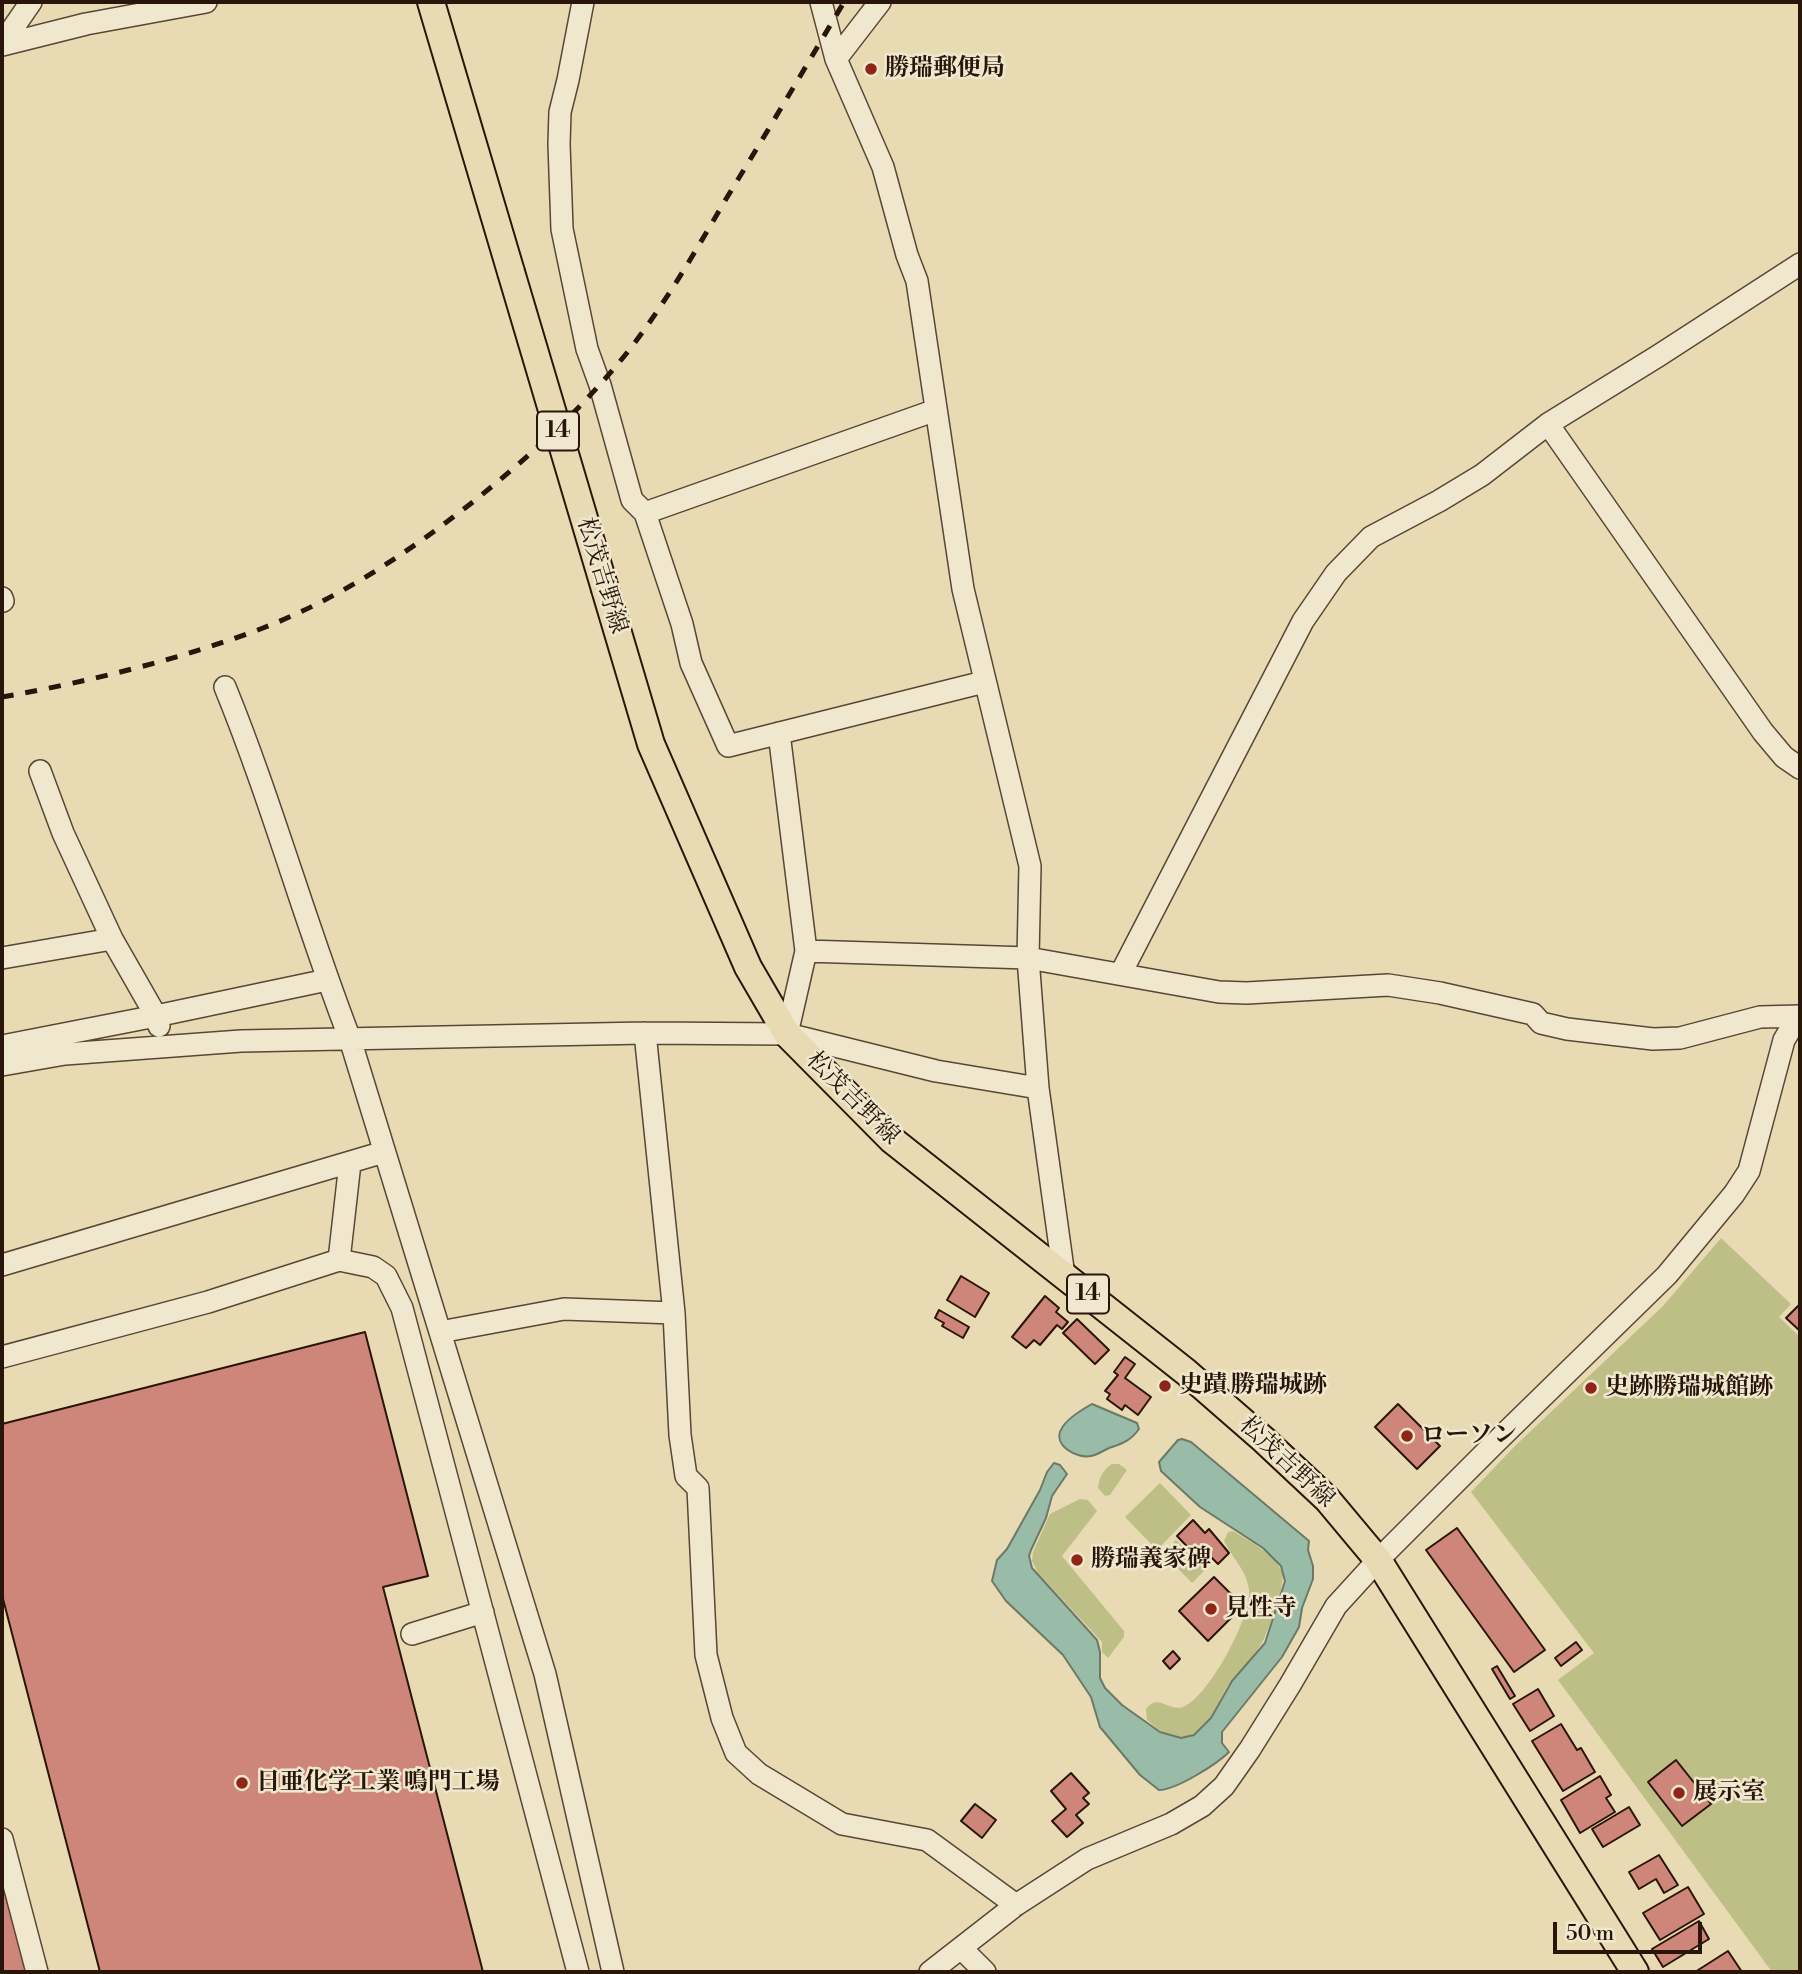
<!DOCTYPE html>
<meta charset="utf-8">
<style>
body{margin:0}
#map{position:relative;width:1802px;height:1974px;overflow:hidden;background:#e8dbb3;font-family:"Libre Bodoni",serif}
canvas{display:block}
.frame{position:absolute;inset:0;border:4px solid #291509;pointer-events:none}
.scale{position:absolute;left:1553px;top:1922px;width:149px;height:32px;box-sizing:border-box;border:4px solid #291509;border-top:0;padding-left:9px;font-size:21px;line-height:24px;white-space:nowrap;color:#291509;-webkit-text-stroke:5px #f0e8ce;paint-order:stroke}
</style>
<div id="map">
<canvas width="1802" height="1974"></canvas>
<div class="frame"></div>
<div class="scale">50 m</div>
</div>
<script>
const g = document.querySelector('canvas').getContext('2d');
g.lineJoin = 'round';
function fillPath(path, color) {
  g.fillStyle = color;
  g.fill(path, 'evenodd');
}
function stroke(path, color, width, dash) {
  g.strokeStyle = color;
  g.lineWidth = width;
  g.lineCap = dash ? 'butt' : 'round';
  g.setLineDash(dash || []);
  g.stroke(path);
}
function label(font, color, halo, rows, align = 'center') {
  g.font = font + ' "Libre Bodoni","Noto Serif JP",serif';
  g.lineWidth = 5;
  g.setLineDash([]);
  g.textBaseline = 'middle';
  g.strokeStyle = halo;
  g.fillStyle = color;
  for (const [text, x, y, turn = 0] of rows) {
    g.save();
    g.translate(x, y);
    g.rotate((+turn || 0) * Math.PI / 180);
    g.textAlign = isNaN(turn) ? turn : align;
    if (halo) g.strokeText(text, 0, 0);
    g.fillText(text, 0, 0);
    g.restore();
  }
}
fillPath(new Path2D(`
 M1721 1238 1791 1304 1779 1317 1800 1337V1972H1772L1558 1680 1594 1653 1471 1492 1515 1446 1663 1306Z
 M1112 1464H1119L1127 1470 1110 1495 1105 1496 1098 1488C1099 1477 1103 1470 1112 1464Z
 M1160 1483 1191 1515 1157 1550 1125 1517Z
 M1080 1499 1088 1500 1097 1511 1062 1556 1124 1631V1637L1108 1658 1102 1652V1642L1038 1573 1032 1561 1033 1552 1050 1514Z
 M1233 1531C1249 1541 1275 1554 1282 1572 1286 1584 1269 1626 1264 1639 1257 1654 1241 1668 1231 1681 1218 1698 1212 1728 1189 1736 1172 1742 1159 1730 1147 1720L1146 1709C1159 1692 1169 1714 1185 1706 1210 1694 1252 1616 1249 1589 1246 1569 1232 1558 1224 1541L1228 1532Z
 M1176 1540 1206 1569 1192 1583 1163 1553Z`), '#bebe87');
const water = new Path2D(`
 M1092 1404 1137 1423 1139 1429C1131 1440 1124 1443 1112 1447 1105 1449 1098 1455 1091 1456 1077 1459 1051 1445 1062 1428 1067 1419 1083 1409 1092 1404Z
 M1182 1439 1191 1442 1309 1541 1308 1550 1313 1566V1579L1302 1608 1299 1627 1282 1657 1222 1732V1743L1229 1752C1217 1764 1176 1790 1159 1790L1140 1775 1100 1727 1091 1697 1063 1655 1006 1601 992 1581 997 1560 1007 1549 1040 1490 1047 1472 1054 1463 1060 1465 1067 1474 1052 1496 1046 1518 1031 1550 1029 1556 1032 1568 1097 1640 1100 1652V1678L1105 1688 1122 1705 1160 1732 1181 1738 1194 1735 1211 1718 1232 1681 1265 1643 1285 1581 1281 1566 1263 1548 1200 1507 1161 1471 1159 1462 1178 1440Z`);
fillPath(water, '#98bca8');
stroke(water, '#6c7968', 2);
const building = new Path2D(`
 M961 1276 989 1293 975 1317 947 1300Z
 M1045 1296 1059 1308 1056 1312 1068 1322 1062 1329 1057 1325 1040 1345 1034 1340 1026 1348 1012 1337Z
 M1800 1304V1331L1786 1318Z
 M939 1310 969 1327 963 1338 942 1326 944 1323 935 1318Z
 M1077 1319 1109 1350 1095 1364 1063 1333Z
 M365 1332 428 1576 383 1587 483 1972H100L2 1595V1424Z
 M1125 1357 1135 1364 1125 1378 1151 1397 1138 1415 1125 1405 1122 1410 1107 1399 1110 1394 1105 1391 1118 1375 1114 1372Z
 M1398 1404 1440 1446 1417 1469 1375 1427Z
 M1193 1520 1205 1533 1209 1529 1229 1553 1218 1564 1210 1556 1203 1563 1177 1536Z
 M1457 1528 1545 1650 1514 1672 1426 1550Z
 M1214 1577 1243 1606 1208 1641 1179 1611Z
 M1576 1642 1582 1650 1561 1666 1555 1658Z
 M1173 1651 1180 1659 1170 1669 1163 1661Z
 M1497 1666 1515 1696 1510 1699 1492 1669Z
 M1538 1689 1554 1716 1530 1731 1513 1704Z
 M1561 1724 1577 1750 1581 1748 1595 1772 1563 1791 1532 1741Z
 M1676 1760 1711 1804 1682 1826 1648 1782Z
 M1071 1773 1089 1793 1083 1798 1089 1804 1076 1815 1083 1823 1067 1837 1052 1821 1066 1809 1051 1791Z
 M1600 1776 1611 1795 1606 1798 1615 1812 1580 1833 1561 1800Z
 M975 1804 996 1820 982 1838 961 1821Z
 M1629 1807 1640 1825 1603 1847 1592 1829Z
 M1659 1855 1678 1885 1664 1893 1656 1879 1639 1889 1629 1872Z
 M2 1882 27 1972H2Z
 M1688 1887 1704 1914 1660 1940 1643 1913Z
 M1699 1921 1709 1939 1663 1967 1652 1949Z
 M1728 1951 1742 1972H1695Z`);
fillPath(building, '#cf867a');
stroke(building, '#291509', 2);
const minor = new Path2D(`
 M583 2 568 80 560 112 559 144 562 229 587 349 600 385 632 500 645 513 682 624 691 663 728 746 984 682
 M821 2 836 59 883 167 907 255 917 281 963 589 1030 866 1028 958 1038 1088 1064 1276
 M2 44 31 2
 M2 45 86 24 206 2
 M836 59 880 2
 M1548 424 1763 732 1784 757 1800 768
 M645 513 936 410
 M2 598 3 601
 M225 687C272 802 305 923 350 1039L545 1674 613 1972
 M779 733 806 951 787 1034
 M40 771 63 833 112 939 156 1016 327 980
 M806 951 1028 958 1219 992 1247 993 1388 985 1440 993 1533 1014 1541 1023 1567 1029 1653 1039 1680 1038 1760 1017 1800 1016
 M2 958 112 939
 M1121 973 1303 621 1336 573 1371 537 1439 501 1482 475 1548 424 1658 356 1800 264
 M645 1033 674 1313 680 1435 686 1476 698 1488 706 1655 722 1718 736 1753 759 1774 842 1824 927 1840 1016 1905
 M2 1046 156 1016 159 1026
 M2 1065 65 1054 241 1041 645 1033 787 1034 936 1071 1038 1088
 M339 1260 350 1163
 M2 1265 384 1152
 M440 1332 564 1309 674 1313
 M2 1357 208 1302 339 1260 373 1267 386 1276 402 1308 578 1972
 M412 1634 483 1612
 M2 1839 37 1972
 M961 1948 985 1972
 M930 1972 1016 1905 1087 1859 1171 1824 1202 1806 1224 1786 1250 1749 1290 1685 1336 1606 1378 1560 1494 1444 1667 1275 1734 1194 1749 1171 1784 1040 1798 1017`);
const major = new Path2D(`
 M431 2 511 272
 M605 589 651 744 748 967 787 1034 892 1140 1186 1372 1264 1440 1327 1499 1378 1560 1635 1972`);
stroke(minor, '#594634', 24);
stroke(major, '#291509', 30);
stroke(minor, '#f0e8ce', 21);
stroke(major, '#e8dbb3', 26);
stroke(new Path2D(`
 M2 697C87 682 182 659 263 628 338 599 406 554 469 505 527 459 580 411 626 354 664 306 695 252 726 199 766 134 805 68 844 2`), '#291509', 5, [12, 12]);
const majorBridge = new Path2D(`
 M511 272 605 589`);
stroke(majorBridge, '#291509', 30, []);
stroke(majorBridge, '#e8dbb3', 26);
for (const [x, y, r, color] of [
 [871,69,7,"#8f2418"],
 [1165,1386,7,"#8f2418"],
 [1591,1388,7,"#8f2418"],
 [1407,1436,7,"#8f2418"],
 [1077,1560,7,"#8f2418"],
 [1211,1609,7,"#8f2418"],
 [242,1783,7,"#8f2418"],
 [1679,1793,7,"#8f2418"]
]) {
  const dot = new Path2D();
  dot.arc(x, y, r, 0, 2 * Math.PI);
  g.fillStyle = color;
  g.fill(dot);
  stroke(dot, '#f0e8ce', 2.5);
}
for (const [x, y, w] of [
 [558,431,42],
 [1088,1294,42]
]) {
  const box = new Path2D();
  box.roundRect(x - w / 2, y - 19.5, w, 39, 5);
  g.fillStyle = '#f0e8ce';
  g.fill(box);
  stroke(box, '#291509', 2);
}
label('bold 23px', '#291509', null, [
 ["14",558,431],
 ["14",1088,1294]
]);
label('bold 24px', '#291509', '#f0e8ce', [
 ["勝瑞郵便局",885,69],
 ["史蹟 勝瑞城跡",1179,1386],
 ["史跡勝瑞城館跡",1605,1388],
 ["ローソン",1421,1436],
 ["勝瑞義家碑",1091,1560],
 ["見性寺",1225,1609],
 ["日亜化学工業 鳴門工場",256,1783],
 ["展示室",1693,1793]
], 'left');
label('24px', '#291509', '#f0e8ce', [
 ["松茂吉野線",601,576,73],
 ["松茂吉野線",852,1099,45],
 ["松茂吉野線",1286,1463,43]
]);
</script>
